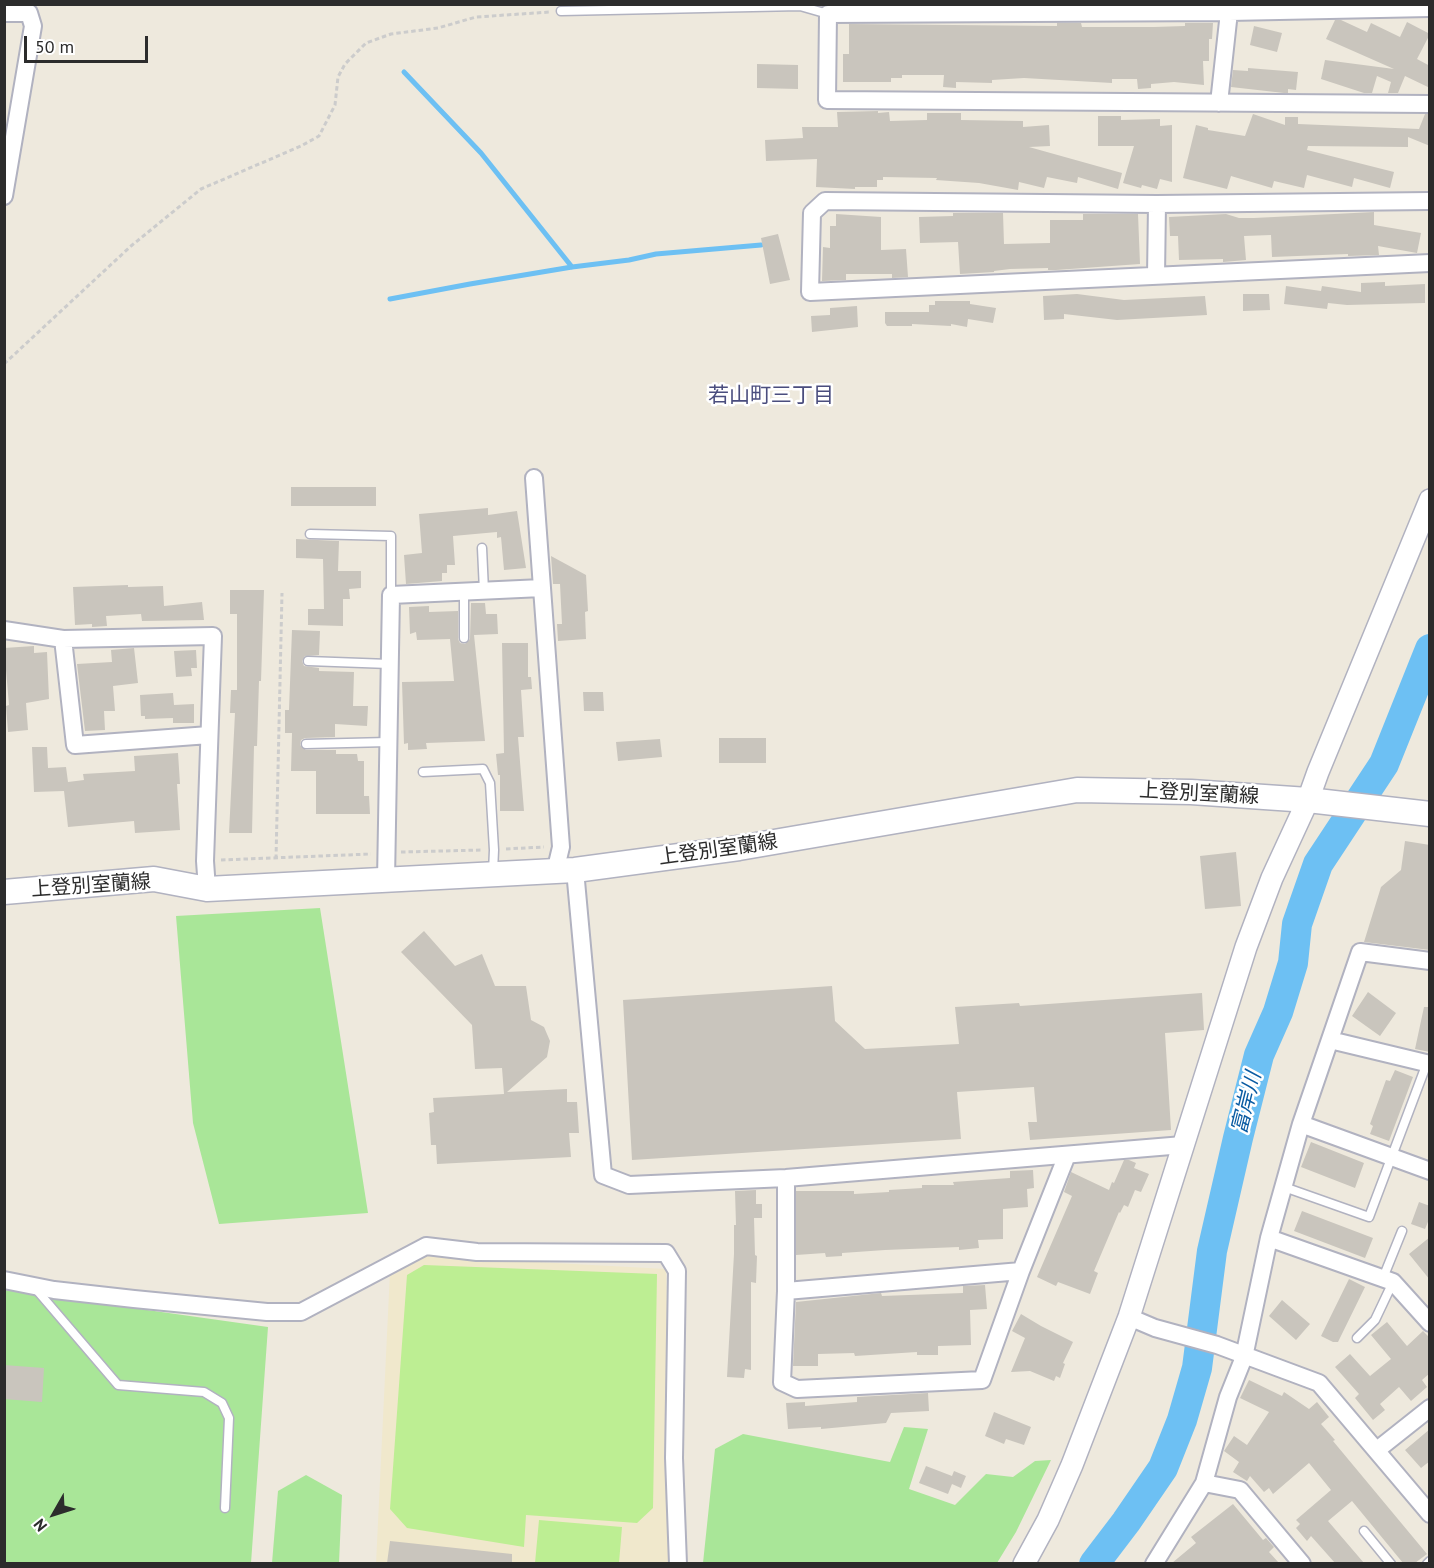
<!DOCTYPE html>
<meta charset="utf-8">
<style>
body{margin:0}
#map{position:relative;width:1434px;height:1568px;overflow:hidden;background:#eee9dd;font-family:"PT Sans",sans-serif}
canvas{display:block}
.frame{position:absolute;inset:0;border:6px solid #2c2c2c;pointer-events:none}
.north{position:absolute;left:24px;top:1484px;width:60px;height:60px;-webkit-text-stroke:4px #fff;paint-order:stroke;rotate:231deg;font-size:16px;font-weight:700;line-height:24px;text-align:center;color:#2c2c2c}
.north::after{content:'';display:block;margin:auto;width:21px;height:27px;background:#2c2c2c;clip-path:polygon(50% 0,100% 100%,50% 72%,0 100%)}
.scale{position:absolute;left:24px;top:36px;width:124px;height:27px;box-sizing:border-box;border:3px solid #2c2c2c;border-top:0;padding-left:8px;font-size:18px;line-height:21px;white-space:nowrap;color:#2c2c2c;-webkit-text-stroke:4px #fff;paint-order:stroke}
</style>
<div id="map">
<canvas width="1434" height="1568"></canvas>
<div class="frame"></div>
<div class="north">N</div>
<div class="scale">50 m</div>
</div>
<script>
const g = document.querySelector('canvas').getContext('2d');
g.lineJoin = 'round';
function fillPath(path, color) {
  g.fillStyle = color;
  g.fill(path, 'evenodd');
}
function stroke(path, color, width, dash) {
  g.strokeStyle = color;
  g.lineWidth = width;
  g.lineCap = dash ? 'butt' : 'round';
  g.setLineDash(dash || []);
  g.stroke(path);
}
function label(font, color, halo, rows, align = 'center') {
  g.font = font + ' "PT Sans","Noto Sans JP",sans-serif';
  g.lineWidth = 5;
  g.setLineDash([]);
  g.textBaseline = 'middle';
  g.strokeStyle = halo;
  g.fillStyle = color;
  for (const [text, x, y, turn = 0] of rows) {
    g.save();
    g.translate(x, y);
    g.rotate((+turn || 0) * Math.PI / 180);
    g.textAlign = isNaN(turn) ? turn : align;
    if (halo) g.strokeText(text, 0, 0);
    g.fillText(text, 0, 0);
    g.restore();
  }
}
fillPath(new Path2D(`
 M425 1256 666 1269 674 1563 376 1564 390 1272Z`), '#f0e8cc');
fillPath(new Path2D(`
 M320 908 368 1213 219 1224 193 1123 176 916Z
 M5 1290 268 1327 251 1563 5 1564Z
 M904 1427 928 1429 909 1489 955 1505 986 1474 1013 1477 1035 1461 1051 1460 1016 1532 997 1563H703L715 1449 743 1434 890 1462Z
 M306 1475 342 1495 339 1563H272L278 1491Z`), '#a9e698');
fillPath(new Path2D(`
 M424 1265 657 1274 653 1508 637 1523 526 1515 524 1547 407 1528 390 1509 407 1275Z
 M539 1520 622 1527 619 1563H535Z`), '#bdee93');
stroke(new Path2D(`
 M404 72 481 153 572 267
 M390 299 470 284 572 267 629 260 656 254 761 245`), '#6dc0f3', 5);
stroke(new Path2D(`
 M1094 1564 1126 1522 1163 1468 1182 1420 1197 1368 1212 1251 1238 1138 1259 1055 1278 1012 1293 963 1297 924 1318 864 1384 764 1430 649`), '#6dc0f3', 30);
fillPath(new Path2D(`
 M1335 20H1341L1367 32 1371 23 1400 37 1407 22 1430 34 1417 59 1430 66V88L1405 76 1398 93H1388L1391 82 1377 76 1372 93H1364L1321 79 1325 60 1394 69 1326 39Z
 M1057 23H1081L1082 27H1154L1185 26V23H1213L1212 39H1209V61H1203L1204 85 1174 82 1151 84V88L1138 89 1137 79H1112V83L1024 78 992 80V83L956 82V88L943 87 944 75H902V78H891V82H843V54H849V24L1057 26Z
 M1254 26 1282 33 1277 52 1250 45Z
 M757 64 798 65V89L757 88Z
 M1248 68 1298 72 1296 90 1288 89V93H1284L1231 87 1233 70 1248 71Z
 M878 111V113L889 112 890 121 927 120V113H961V120L1023 121V127L1049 125 1050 146 1029 147 1122 173 1118 189 1078 177 1077 183 1047 177 1044 188 1019 182 1018 190 979 183 936 180 937 178 883 177V180H877V187H855V189L816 187 817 159 766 161 765 140 803 138 802 127H838L837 112Z
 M1253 114 1285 125V117H1298V124L1419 129 1425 114H1430V146L1408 137V147L1308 146 1307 150 1394 172 1390 188 1354 178 1352 187 1307 175 1304 188 1274 181 1272 188 1231 176 1227 189 1183 178 1196 125 1208 128V130L1245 136Z
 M1098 116H1121V120L1160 119V126L1172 125V182L1160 179 1157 189 1142 185 1141 188 1123 183 1134 146H1098Z
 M1374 212V225L1421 233 1417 253 1378 246 1379 255 1348 256V254L1272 257 1271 235 1244 236 1246 260 1223 262V259L1179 260 1178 236H1170L1169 217 1226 214 1239 218H1254Z
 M953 213H1003L1004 244 1050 243V220H1083V214H1138L1140 264 1056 270H1048V268L1010 269 994 271V272L960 274 958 242 920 243 919 217 953 216Z
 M836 214 881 217V250L906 249 908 277 892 278V274H846V280L822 281 823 247 830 248V226H836Z
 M778 234 790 280 770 284 761 238Z
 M1385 282V286L1425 284V303L1347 305 1328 303 1327 309 1284 304 1286 286 1321 291 1322 286 1361 292V283Z
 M1077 294 1124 300 1205 296 1207 315 1117 320 1064 314V319L1044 320 1043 296Z
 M1243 294H1269L1270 310 1243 311Z
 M935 301H970V304L996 308 993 323 968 319 967 327 951 324V326L912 324V326H887L885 323V312H929V305H935Z
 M857 306 858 327 812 332 811 316 830 315V308Z
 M291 487H376V506H291Z
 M488 508V515L517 511 526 568 504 570 501 537 497 538V532L453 536 455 565H447V573H442V581L406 584 404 555 422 553 419 514Z
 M296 539 339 541 338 571H361V588L349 589 350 599H343V626L308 625V609H324L323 559 296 558Z
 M551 556 586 575 588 611 585 612 586 639 558 641 557 624H562L560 584H553Z
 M128 585V587L163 586 164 606 202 602 204 620 142 621 141 614 106 616 107 626 92 627V624L75 625 73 587Z
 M230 590H264L261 681H259L257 746H254L252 833H229L235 713H230L231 690H237V614H230Z
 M471 603H485L486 614H497L498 634 474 635 485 741 426 743 427 749 408 750V743L404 744 402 682 454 681 450 639 417 640 416 632 410 634 409 607 429 606V612L458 611V639L460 643 465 644 470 639Z
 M292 630 320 631 319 655 305 656 302 661 304 666 319 668V671L354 672 353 706H368L367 726 335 724V737L305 738 301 740 300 745 306 750H336V754H357L358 761H364V796H369L370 814H316V771H291L292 733H285V710H289Z
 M502 643H528V677H531L532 689 521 690 524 737H518L524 811H500V775H498L496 754 504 753Z
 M34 646V653L47 652 49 699 26 703 28 730 8 732 6 706 9 705 6 670H4V648Z
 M134 648 138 683 113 686 115 711H104L105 730 85 731 77 664 112 662 111 650Z
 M196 650 197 668H191L192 676 176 677 174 651Z
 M583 692H603L604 711H584Z
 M173 693 174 705 194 704V723H173V718L145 719V716H141L140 695Z
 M719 738H766V763H719Z
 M660 739 662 757 618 761 616 742Z
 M32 747H47L48 768 66 767 68 782 84 780 83 774 135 771 134 756 178 753 180 784H177L180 830 135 833 134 821 68 827 64 791 34 792Z
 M1405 841 1430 845V950L1364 942 1381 887 1401 870Z
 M1236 852 1241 906 1205 909 1200 856Z
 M424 931 455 966 482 954 495 986H526L531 1020 544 1027 550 1041 547 1057 507 1092 567 1089V1102H577L579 1133H569L571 1157 437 1164 436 1145H431L429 1113 434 1112 433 1098 504 1094 502 1068 475 1069 472 1025 401 952Z
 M832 986 835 1021 865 1049 959 1044 955 1007 1019 1003 1020 1006 1202 993 1204 1030 1165 1033 1171 1130 1030 1140 1028 1122H1037L1034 1087 957 1092 961 1139 632 1160 623 1000Z
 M1368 992 1396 1013 1380 1036 1352 1016Z
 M1424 1007H1430V1052L1415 1049Z
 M1395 1070 1413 1077 1389 1141 1370 1134 1373 1126 1370 1124 1386 1080 1390 1081Z
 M1311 1142 1364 1163 1355 1188 1301 1167Z
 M1124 1160H1129L1136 1163 1134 1168 1149 1174 1141 1192 1135 1190 1128 1207 1124 1205 1120 1213 1119 1212 1094 1271 1098 1273 1090 1294 1058 1282 1056 1286 1037 1277 1072 1196 1064 1192 1071 1172 1109 1190 1112 1182 1114 1183Z
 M1033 1170 1034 1188 1027 1189 1028 1207 1003 1209V1239L978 1240 979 1248 959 1250V1247L885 1250 842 1253V1256L826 1257 825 1253 796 1255V1191H854V1194L889 1192V1190L922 1188V1185H954L953 1182 1010 1178V1171Z
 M756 1190V1204H762V1218H754L755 1255 757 1256 756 1283 751 1282V1370L745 1369 744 1378 727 1377 734 1254V1225H736L735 1191Z
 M1419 1202 1430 1206V1217L1425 1229 1411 1224Z
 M1302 1211 1373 1238 1365 1258 1294 1231Z
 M1430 1237V1280L1409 1254Z
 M1349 1279 1365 1287 1338 1342H1333L1321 1336Z
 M985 1285 987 1309 970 1310 971 1345 938 1346V1355H917V1352L855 1356 854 1353 818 1354V1366H793L796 1302 881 1293 882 1296 963 1293V1286Z
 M1282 1300 1310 1324 1296 1340 1269 1316Z
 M1021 1314 1041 1326 1073 1342 1063 1363 1065 1364 1060 1378 1056 1376 1054 1381 1030 1371 1011 1372 1025 1338 1012 1331Z
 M1387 1322 1407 1346 1423 1331 1430 1338V1373L1422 1380 1427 1387 1411 1401 1399 1387 1380 1404 1385 1410 1373 1420 1355 1398 1359 1394 1335 1367 1350 1354 1370 1376 1391 1359 1371 1335Z
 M4 1365 44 1368 42 1402 4 1399Z
 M1249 1380 1282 1396 1284 1392 1309 1409 1317 1402 1329 1417 1321 1424 1335 1440 1333 1441 1427 1554 1415 1563H1403L1352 1501 1328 1521 1364 1563H1335L1311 1536 1307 1541 1296 1528 1300 1524 1296 1520 1331 1490 1309 1463 1273 1494 1269 1488 1264 1492 1250 1476 1247 1481 1233 1472 1239 1462 1224 1451 1234 1436 1247 1445 1269 1412 1240 1398Z
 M928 1393 929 1411 891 1413 886 1423 821 1429V1427L788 1429 786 1403 805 1402V1406L857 1402V1397Z
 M994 1412 1031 1427 1024 1445 1006 1439 1004 1444 985 1436Z
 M1430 1429V1461L1421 1468 1405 1450Z
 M926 1466 952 1476 954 1471 966 1476 961 1488 952 1484 948 1494 919 1483Z
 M1233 1504 1263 1540 1266 1538 1274 1547 1269 1552 1279 1563H1172L1196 1543 1191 1537Z
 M390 1541 512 1554V1563H387Z`), '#c9c5bd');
const service = new Path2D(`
 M561 11 800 6 828 14
 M310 534 391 536V595
 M482 548 484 591
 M464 592V638
 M308 661 389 664
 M306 744 388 742
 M423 772 483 769 490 783 494 850 493 872
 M1284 1187 1369 1217 1427 1063
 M1383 1278 1402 1231
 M35 1288 118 1385 204 1392 222 1403 229 1418 225 1508
 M1357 1338 1375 1320 1393 1282
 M1364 1531 1391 1564
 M1427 1564 1430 1561`);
const minor = new Path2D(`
 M1430 8 1229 12 828 14 827 100 1430 104
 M4 13H29L33 26 4 196
 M1219 103 1229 12
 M1430 201 1157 204 825 201 812 213 810 292 1430 263
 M1156 276 1157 204
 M534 478 542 588
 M4 630 63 639 213 636 205 861 207 889
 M63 639 75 745 209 735
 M575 870 603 1175 629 1185 786 1178 1183 1145
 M386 880 391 595 542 588 561 847 555 872
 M1330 1040 1430 1064
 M1301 1124 1430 1171
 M786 1178V1291L782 1382 797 1389 982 1380 1021 1271 1067 1155
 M1269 1238 1393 1282 1430 1323
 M4 1280 54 1290 134 1299 267 1312H301L426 1246 477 1252 666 1253 677 1271 674 1458 678 1564
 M786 1291 1021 1271
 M1129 1317 1155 1328 1217 1345 1319 1383 1430 1514
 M1377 1450 1430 1408
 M1204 1483 1240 1490 1302 1564
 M1154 1564 1204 1483 1228 1397 1244 1357 1269 1238 1301 1124 1360 952 1430 961`);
const tertiary = new Path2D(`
 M1024 1564 1048 1520 1072 1465 1129 1317 1246 947 1272 878 1308 800 1318 772 1430 500`);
const secondary = new Path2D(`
 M4 892 154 879 207 889 575 870 739 848 1077 790 1191 792 1308 800 1430 814`);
stroke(service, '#b1b2c0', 11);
stroke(minor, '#b1b2c0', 20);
stroke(tertiary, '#b1b2c0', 24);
stroke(secondary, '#b1b2c0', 27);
stroke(new Path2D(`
 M4 364 131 246 201 189 301 146 319 136 335 105 338 77 345 64 366 43 391 34 438 28 476 17 550 12
 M506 849 544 847
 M401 852 482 850
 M276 859 282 593
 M221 860 371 854`), '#ccc', 3, [4.5, 3]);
stroke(service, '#fff', 8);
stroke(minor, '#fff', 16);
stroke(tertiary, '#fff', 21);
stroke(secondary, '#fff', 24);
label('20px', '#2c2c2c', '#fff', [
 ["上登別室蘭線",1199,794,3],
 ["上登別室蘭線",718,850,-8],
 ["上登別室蘭線",91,886,-4]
]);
label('21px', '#4a4d7e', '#fff', [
 ["若山町三丁目",771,396]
]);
label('italic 21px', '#095ba2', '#fff', [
 ["富岸川",1247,1103,-76]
]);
</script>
